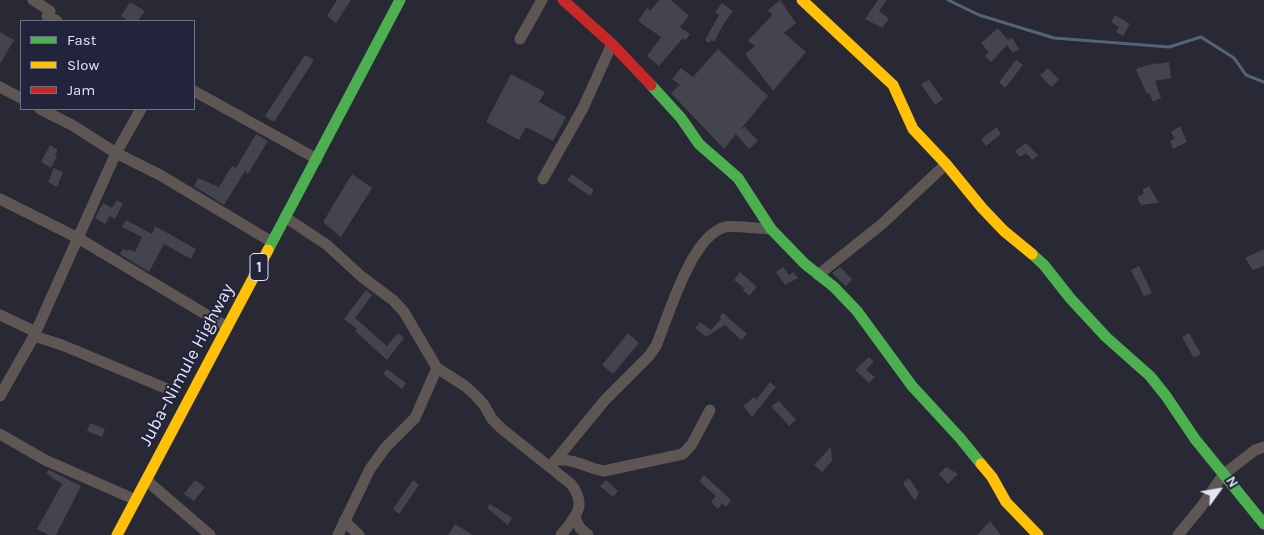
<!DOCTYPE html>
<meta charset="utf-8">
<style>
body{margin:0}
#map{position:relative;width:1264px;height:535px;overflow:hidden;background:#282935;font-family:Karla,sans-serif}
canvas{display:block}
.legend{position:absolute;left:20px;top:20px;width:175px;height:90px;box-sizing:border-box;background:#22243b;border:1px solid #6f7185;margin:0;padding:6px 9px;list-style:none;font-size:15px;color:#e2e4f4}
.legend li{display:flex;align-items:center;gap:10px;height:25px}
.legend b{width:25px;border:1px solid #6f7185}
.north{position:absolute;left:1194px;top:465px;width:50px;height:50px;-webkit-text-stroke:4px #22243b;paint-order:stroke;rotate:58deg;font-size:14px;font-weight:700;line-height:20px;text-align:center;color:#e2e4f4}
.north::after{content:'';display:block;margin:auto;width:18px;height:22px;background:#e2e4f4;clip-path:polygon(50% 0,100% 100%,50% 72%,0 100%)}
</style>
<div id="map">
<canvas width="1264" height="535"></canvas>
<ul class="legend">
<li><b style="height:6px;background:#4caf50"></b>Fast</li>
<li><b style="height:6px;background:#ffc107"></b>Slow</li>
<li><b style="height:6px;background:#c62828"></b>Jam</li>
</ul>
<div class="north">N</div>
</div>
<script>
const g = document.querySelector('canvas').getContext('2d');
g.lineJoin = 'round';
function stroke(path, color, width, dash) {
  g.strokeStyle = color;
  g.lineWidth = width;
  g.lineCap = dash ? 'butt' : 'round';
  g.setLineDash(dash || []);
  g.stroke(path);
}
function fillPath(path, color) {
  g.fillStyle = color;
  g.fill(path, 'evenodd');
}
function label(font, color, halo, rows, align = 'center') {
  g.font = font + ' Karla,sans-serif';
  g.lineWidth = 4;
  g.setLineDash([]);
  g.textBaseline = 'middle';
  g.strokeStyle = halo;
  g.fillStyle = color;
  for (const [text, x, y, turn = 0] of rows) {
    g.save();
    g.translate(x, y);
    g.rotate((+turn || 0) * Math.PI / 180);
    g.textAlign = isNaN(turn) ? turn : align;
    if (halo) g.strokeText(text, 0, 0);
    g.fillText(text, 0, 0);
    g.restore();
  }
}
stroke(new Path2D(`
 M948 0 979 15 1054 38 1169 47 1201 37 1234 58 1246 75 1264 82`), '#516577', 3);
fillPath(new Path2D(`
 M337 0H351L336 23 327 16Z
 M659 0H671L689 16 680 27 690 34 686 40 683 38 659 66 647 56 661 37 638 21 647 8 650 11Z
 M780 0 796 23 784 33 806 52 773 91 745 54 755 46 748 41 772 15 768 10Z
 M878 0H887L879 11 889 19 882 28 865 19Z
 M130 2 145 11 138 21H128L121 16Z
 M722 3 733 11 723 25 714 42 711 40 709 43 705 40 719 15 715 12Z
 M1115 15 1130 24 1123 36 1116 32 1119 27 1111 22Z
 M998 28 1008 40 1012 38 1019 49 1013 53 1007 45 991 62 985 56 989 52 981 43Z
 M0 32 14 40 0 64Z
 M718 49 768 96 741 129 745 127 758 141 749 149 736 134 724 149 671 93 680 85 672 79 681 68 693 77Z
 M305 55 314 60 274 122 265 116Z
 M1016 60 1023 65 1005 88 999 82Z
 M1169 62 1171 78 1155 81 1161 98 1153 102 1149 93 1147 94 1136 70 1138 68 1157 63V64Z
 M1048 68 1059 80 1051 87 1040 75Z
 M511 74 545 92 539 102 566 117 553 141 526 127 519 140 486 122Z
 M929 80 943 99 935 105 921 84Z
 M1180 126 1187 142 1173 149 1170 141 1175 139 1171 132Z
 M997 127 1001 134 986 146 981 139Z
 M256 134 268 141 248 174 245 171 224 205 194 186 198 178 219 187 232 166 236 168Z
 M1026 143 1038 155 1033 160 1026 153 1020 157 1015 151Z
 M50 145 58 150 55 155 57 156 51 168 41 162Z
 M54 168 63 172 57 187 48 182Z
 M352 174 372 188 341 237 323 222Z
 M572 174 594 190 590 196 567 180Z
 M1149 186 1159 203 1141 205 1137 198 1144 193 1142 190Z
 M117 200 123 204 115 219 110 216 105 224 95 218 103 203 112 208Z
 M126 220 152 234 155 226 196 249 191 259 164 244 149 272 120 254 123 249 128 251 129 249 135 252 142 237 122 227Z
 M1264 249V266L1253 270 1245 258Z
 M1139 266 1152 293 1144 296 1131 270Z
 M783 267 789 275 793 272 798 278 785 285 776 272Z
 M840 267 852 279 846 286 832 273Z
 M740 272 757 287 749 296 743 290 744 288 734 280Z
 M366 290 372 295 355 318 387 346 398 333 404 338 387 360 355 331 357 329 344 319Z
 M723 313 747 334 741 340 725 325 706 337 695 328 700 322 711 330 721 319 719 317Z
 M628 333 639 343 613 374 602 365Z
 M1189 333 1201 354 1194 358 1182 337Z
 M869 357 874 362 866 370 875 377 869 383 855 370Z
 M387 369 406 383 402 389 383 374Z
 M770 382 776 387 752 417 743 406 754 397 756 400Z
 M779 401 796 420 789 426 771 406Z
 M90 423 105 429 102 437 87 431Z
 M831 447 832 461 822 472 814 465Z
 M946 467 958 474 948 484 939 474Z
 M49 470 81 486 56 535H49L37 529 62 484 46 473Z
 M704 475 731 500 726 507 722 503 718 509 711 502 716 496 699 481Z
 M909 478 919 493 915 501 904 485V482Z
 M195 480 205 487 194 501 184 494Z
 M413 480 419 485 399 514 393 509Z
 M606 480 618 491 613 497 600 486Z
 M490 504 512 518 508 525 487 508Z
 M990 521 1001 535H977Z
 M455 524 473 535H448Z`), '#44444f');
stroke(new Path2D(`
 M33 0 50 11
 M47 16 57 21
 M520 39 542 0
 M0 87 21 98
 M194 91 317 159
 M40 109 72 125 116 153 160 175 272 242
 M543 179 583 108 612 44
 M0 199 78 238 227 327
 M285 217 327 245 362 277 393 300 404 312 437 368 465 386 475 395 484 405 492 419 502 429 571 484C588 506 575 517 561 535
 M818 275 882 224 946 164
 M0 315 36 332
 M34 336 62 345 165 388
 M0 396 34 336 116 153 141 109
 M0 434 45 460 136 500
 M557 460C578 459 585 468 604 471L683 454 692 444 710 410
 M550 467 605 400 649 356 656 346C669 315 691 236 725 227 732 225 761 229 771 229
 M146 480 210 535
 M575 518 580 528 588 535
 M344 521 359 535
 M338 535 370 469 385 448 415 418 437 368
 M1178 535 1201 507 1223 475 1255 450 1264 447`), '#5e5653', 11);
stroke(new Path2D(`
 M651 85 681 118 699 144 738 178 771 229 805 264 834 287 857 311 912 386 960 438 981 464
 M268 250 400 0
 M1032 254 1044 265 1070 298 1106 337 1150 376 1166 396 1195 439 1264 524`), '#4caf50', 11);
stroke(new Path2D(`
 M802 0 893 85 913 129 946 164 982 208 1004 231 1032 254
 M981 464 992 477 1006 502 1038 535
 M117 535 268 250`), '#ffc107', 11);
stroke(new Path2D(`
 M563 0 612 44 651 85`), '#c62828', 11);
for (const [x, y, w] of [
 [259,267,18]
]) {
  const box = new Path2D();
  box.roundRect(x - w / 2, y - 13.5, w, 27, 4);
  g.fillStyle = '#22243b';
  g.fill(box);
  stroke(box, '#e2e4f4', 1);
}
label('bold 16px', '#e2e4f4', null, [
 ["1",259,267]
]);
label('18px', '#e2e4f4', '#22243b', [
 ["Juba–Nimule Highway",187,365,-62]
]);
</script>
